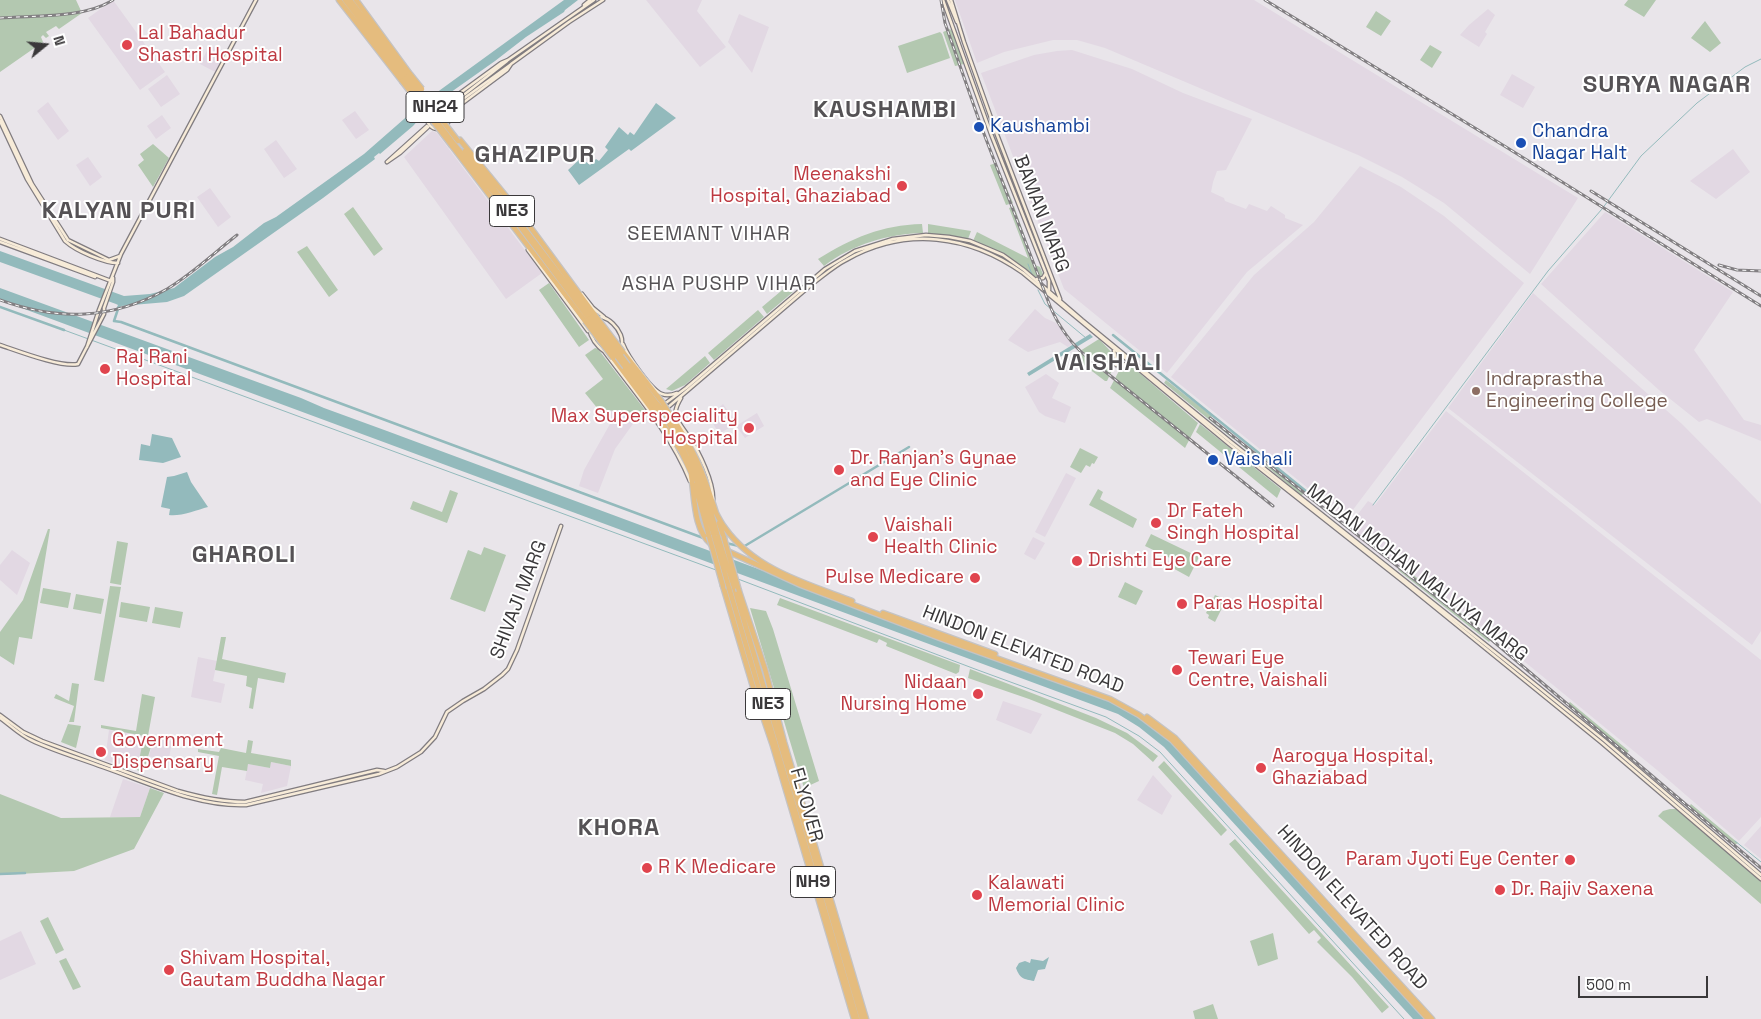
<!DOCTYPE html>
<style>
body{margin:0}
#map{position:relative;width:1761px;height:1019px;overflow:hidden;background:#e9e5ea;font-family:"Space Grotesk",sans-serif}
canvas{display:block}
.north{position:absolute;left:20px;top:20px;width:50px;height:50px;-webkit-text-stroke:4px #fff;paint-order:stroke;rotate:73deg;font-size:14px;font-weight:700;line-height:20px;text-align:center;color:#3a383a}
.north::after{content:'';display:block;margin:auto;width:18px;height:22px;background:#3a383a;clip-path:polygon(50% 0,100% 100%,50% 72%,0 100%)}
.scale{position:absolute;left:1578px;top:976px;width:130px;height:22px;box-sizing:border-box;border:2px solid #3a383a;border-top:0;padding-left:6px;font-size:15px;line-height:18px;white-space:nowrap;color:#3a383a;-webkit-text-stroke:4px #fff;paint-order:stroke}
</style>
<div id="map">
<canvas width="1761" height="1019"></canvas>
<div class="north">N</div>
<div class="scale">500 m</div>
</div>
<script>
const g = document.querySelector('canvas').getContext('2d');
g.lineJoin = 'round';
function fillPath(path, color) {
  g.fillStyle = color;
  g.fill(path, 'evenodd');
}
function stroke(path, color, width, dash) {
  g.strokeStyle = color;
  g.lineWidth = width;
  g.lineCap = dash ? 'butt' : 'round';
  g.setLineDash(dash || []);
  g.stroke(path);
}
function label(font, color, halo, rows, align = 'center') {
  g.font = font + ' "Space Grotesk",sans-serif';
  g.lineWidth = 4;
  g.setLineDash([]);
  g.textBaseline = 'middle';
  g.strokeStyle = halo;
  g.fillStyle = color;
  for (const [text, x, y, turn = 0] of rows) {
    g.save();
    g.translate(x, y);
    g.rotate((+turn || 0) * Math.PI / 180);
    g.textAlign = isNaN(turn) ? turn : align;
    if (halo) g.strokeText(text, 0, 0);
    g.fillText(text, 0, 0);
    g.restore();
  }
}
fillPath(new Path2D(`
 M113 0 165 72 140 90 88 18Z
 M646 0H702L697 11 726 47 700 67Z
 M955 0H1254L1578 198 1530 274 1444 203 1402 177 1358 155 1105 48 1077 40H1053L1004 52 977 63Z
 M1488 9 1495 15 1485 32 1487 34 1479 47 1460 35 1469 25Z
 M739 14 769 27 752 73 728 42Z
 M210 45 226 53 217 73 200 64Z
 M1072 50 1132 69 1183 93 1252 119 1226 170 1217 171 1213 182 1211 192 1224 198 1225 201 1246 209 1249 204 1267 211 1271 206 1285 215V218L1303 225 1247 272 1167 373 1064 289 981 73 1034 55 1057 51Z
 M1512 74 1535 87 1523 108 1500 95Z
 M167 75 180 94 161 107 148 89Z
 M48 102 69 131 58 140 37 111Z
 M355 111 369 130 356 139 342 120Z
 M162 115 171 128 156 139 147 126Z
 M432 131 437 133 542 273 506 299 404 157Z
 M276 140 297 169 284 178 264 149Z
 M1733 149 1750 172 1716 199 1690 181Z
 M88 157 102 177 90 186 76 165Z
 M1360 166 1401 187 1444 216 1524 283 1346 519 1171 377 1254 275 1314 222Z
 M210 188 231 217 218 227 197 197Z
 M1605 212 1733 292 1694 350 1744 420 1761 425V441L1707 419 1699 422 1659 390 1541 284Z
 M1533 293 1682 424 1761 504V631L1752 645 1448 408Z
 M1035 309 1045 318 1056 323 1074 343 1068 347 1060 342 1028 352 1008 340Z
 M1046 374 1059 383 1052 398 1071 407 1065 423 1045 416 1039 412 1025 387Z
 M723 404 737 423 719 434 710 418V415Z
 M598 409 640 414 615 449 598 493 579 486 584 470 610 424Z
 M1446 411 1761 660V817L1739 841 1657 770 1426 581 1421 587 1348 531V527L1368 501 1375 505Z
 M757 413 764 426 745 438 736 426Z
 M1066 473 1076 478 1045 537 1035 532Z
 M1033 537 1045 543 1035 560 1024 554Z
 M12 550 30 563 17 595 0 580V565Z
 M198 657 217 661 213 681 225 684 221 703 191 697Z
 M1003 701 1042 714 1031 734 996 720Z
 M109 730 145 736 138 770 105 760Z
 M154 738 172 741 168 764 149 756Z
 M271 762 291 766 287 786 261 793 263 784 245 780 248 764 270 768Z
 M1153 775 1172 796 1162 815 1137 800Z
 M123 779 150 788 140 817H110Z
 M1761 826V859L1744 845Z
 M21 931 36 964 0 980V941Z`), '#e2d8e3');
fillPath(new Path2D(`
 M0 0H76L82 13 59 29 56 26 46 32 49 36 46 38 43 35 41 37 43 42 0 72Z
 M1628 0H1656L1644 17 1624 5Z
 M1376 11 1391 21 1381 36 1366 27Z
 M1705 21 1721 43 1710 52 1691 38Z
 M950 29 953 32 964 64 955 66 943 32Z
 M940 32 942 34 950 58 907 73 898 46Z
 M1430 45 1442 52 1432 68 1420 60Z
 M153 144 169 158 153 187 138 165 144 160 140 154Z
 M996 163 1013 203 1006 205 990 165Z
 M1014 206 1035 265 1040 267 1043 274 1040 278 1034 276 1007 256 973 241 977 232 1028 258 1009 208Z
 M353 207 383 249 374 256 344 214Z
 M922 224 923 233C888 234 853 244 824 266L818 259C852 238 882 225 922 224Z
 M928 224 971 231 968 239 928 233Z
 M307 246 338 290 329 297 297 252Z
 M549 283 589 340 579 347 539 290Z
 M787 286 793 292 767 314 762 307Z
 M758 310 764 317 714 360 708 353Z
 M1099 339 1115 356 1114 366 1107 381H1105L1072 356Z
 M595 348 598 349 645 410 640 414 598 409 585 393 603 379 585 355Z
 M705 356 710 363 685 385 672 391 666 389Z
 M1126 365H1130L1198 423 1185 448 1110 388 1120 369Z
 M1166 380 1212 416 1210 419 1303 493 1302 496 1234 439H1233L1164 383Z
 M1200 424 1281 489 1277 498 1196 432Z
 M1080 448 1098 457 1094 464 1092 463 1090 467 1086 465 1081 473 1070 467Z
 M1098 489 1103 492 1100 499 1137 519 1133 528 1089 505Z
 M450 490 458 493 447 523 410 509 413 501 442 512Z
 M48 529H50L32 639 19 637 14 665 0 656V632L23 600Z
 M1151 534 1199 557 1189 577 1169 566 1172 559 1145 546Z
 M117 541 128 543 121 585 110 583Z
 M484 547 506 555 485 612 450 599 468 550 481 555Z
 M1401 565 1492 638 1489 642 1398 570Z
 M1125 582 1143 591 1136 605 1118 597Z
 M110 586 121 587 104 682 94 680Z
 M43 588 71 593 68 608 40 603Z
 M76 594 104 599 101 614 73 609Z
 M1215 595 1226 600 1215 622 1208 618 1209 615 1206 613Z
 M780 598 960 665 959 672 956 674 886 646 887 643 879 639 877 643 777 605Z
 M121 602 150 607 147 622 119 617Z
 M155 607 183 612 180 628 152 623Z
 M750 608 766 611 773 629 819 781 804 788Z
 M221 637H226L222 659 286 673 284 683 258 678 253 709 249 708 252 688 246 686 247 676 215 670Z
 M970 669 1096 718 1127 733 1158 756 1153 762 1133 744 1115 733 1029 699 968 678Z
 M72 683 79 684 74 722H69L74 706 54 698 56 694 69 701Z
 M142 694 155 697 148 736 154 737 143 773 137 770 144 736 101 728V725L136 731Z
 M1570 702 1629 751 1625 755 1567 705Z
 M68 724 81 726 76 748 61 742Z
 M248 740 253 741 251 753 291 760V766L271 762 270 768 248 764 247 771 222 767 217 795 212 794 219 756 198 752V749L219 752 221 748 246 753Z
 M1164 761 1227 830 1221 836 1158 767Z
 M150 788 164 793 134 849 74 871 0 875V794L61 818 140 817Z
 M1691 804 1738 843 1733 846 1688 808Z
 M1670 809H1676L1761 881V904L1658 816 1663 811Z
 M1235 839 1389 1007 1382 1013 1352 977 1317 942 1321 938 1314 930 1309 934 1229 844Z
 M48 917 64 950 56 954 40 921Z
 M1273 933 1278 959 1258 966 1250 941Z
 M66 958 81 987 73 990 59 961Z
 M1213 1004 1218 1019H1195L1193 1011Z`), '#b3c8b0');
fillPath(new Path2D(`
 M564 0H578L565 10 564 12 526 37 495 61 430 107 413 126 380 154 379 153 374 157 375 159 323 198 184 296 167 302 121 306 119 310 116 309 118 305 116 304 0 262V251L124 296 150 294 174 288 215 257 233 247 264 223 276 217 364 154 412 112 431 97 433 92 436 93Z
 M656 103 676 118 631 151 629 149 579 185 568 170 581 158 590 165 596 159 599 161 608 150 605 147 619 127 628 135 630 132 634 135Z
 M0 288 301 398 324 408 387 431 893 619 1101 694 1169 735 1428 1019H1413L1164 747 1139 727 1118 714 0 300Z
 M1090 334 1093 337 1029 376 1027 373Z
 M152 434 172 438 181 457 163 463 139 460 141 444 150 446Z
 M187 472 191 482 208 507C197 510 179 517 169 515L170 509 161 507 167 477 174 476Z
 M1049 957 1045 969 1038 970 1034 981C1024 979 1020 979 1016 968L1019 963 1025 961 1030 963 1031 959 1043 961Z`), '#93babc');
stroke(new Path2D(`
 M1028 264 1033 277
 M1038 290 1045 304 1086 338
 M64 330 716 570
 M1373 505 1548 271 1602 209 1641 156 1697 103 1745 67 1761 59
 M738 579 975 669 1106 717 1139 736 1160 752 1404 1019
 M1735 841 1761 862`), '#93babc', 1);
stroke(new Path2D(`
 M0 307 64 330
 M118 309 114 321 121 322 706 539
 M1113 335 1307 492
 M726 543 743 547 909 447
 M0 874 25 873`), '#93babc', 2.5);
stroke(new Path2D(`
 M439 115 447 108
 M440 117 448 110`), '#c6c2c7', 2.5, [2.5, 1]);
const secondary = new Path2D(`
 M943 0 991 134 1049 281V290
 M948 0 957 22
 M951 0 964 42 996 132 1060 299
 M584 5 590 0
 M427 118a11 11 0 1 1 22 0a11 11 0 1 1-22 0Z
 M441 107 501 63 508 60 594 0
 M447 108 507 61
 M448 110 510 65
 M0 116 32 184 68 240 109 260 120 256
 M449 117 452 111 507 70 511 64 569 22 603 0
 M0 121 27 179 65 241C76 251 104 263 118 263
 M387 162 400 153 428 127
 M387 162 427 126
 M0 239 111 281
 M0 242 95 277
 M528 250 588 331
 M1037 279 1043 278 1046 273
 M582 294 593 308 604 317
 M602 317C617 321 634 348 610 354 595 350 577 320 602 317Z
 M623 344C627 355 651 390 662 394 667 396 672 395 677 393
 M0 345C18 351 62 368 78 364L104 314V308L113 282V278
 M87 347 99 310 121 254 256 0
 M604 351C635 393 670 432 690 481
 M1114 351 1116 359V365
 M1119 367 1128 363
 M681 398C678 403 674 411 676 417 679 424 685 431 689 437 699 452 714 482 713 500
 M663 405 686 388 825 269 855 251 893 239 926 235 949 237 970 241 989 249 1003 255 1024 270 1082 320 1231 442 1515 668 1604 740 1761 875
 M667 408 812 284C823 276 834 266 846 260 906 226 969 235 1023 273L1229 444 1405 583 1602 743 1761 879
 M0 715 23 732 42 741 178 791C199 797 223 802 245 802L377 770 384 771
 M0 718C10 725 20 735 31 740 54 751 79 758 103 767 149 783 197 807 246 805L379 774 397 767 421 752 435 737 447 712 463 701 484 689 502 675 508 669 517 650 561 526`);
const highway = new Path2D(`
 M339 0 402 81
 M345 0 405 79
 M350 0 408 76
 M356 0 410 74
 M460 140 522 216 595 315
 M454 144 510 213 589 319
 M452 146 585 321
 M465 151 592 317
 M623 352 662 402
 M613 358 652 410
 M628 365 658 405
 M625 367 655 407
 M669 413C694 448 703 472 716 513
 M666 415C675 428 685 440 691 455 703 481 710 509 718 537
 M660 420 681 451 692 475
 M669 424C692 459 702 496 714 536
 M691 475C695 496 693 529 711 544
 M695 485 709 536
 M715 511C718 517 721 523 725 528 755 570 807 584 852 601
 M719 523 724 538
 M725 550 801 585 940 638 1110 699 1139 715 1172 740 1428 1019
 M723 586 754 690 773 746 854 1019
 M734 587 862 1019
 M729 588 857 1019
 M739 591 765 669 784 742 866 1019
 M883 613 995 654
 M1147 717 1175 738 1432 1019`);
stroke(secondary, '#807c80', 5);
stroke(highway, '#c4c3c4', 7);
stroke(secondary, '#f7ebd8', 2.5);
stroke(highway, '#e5bc7e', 4.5);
const rail = new Path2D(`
 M941 0 945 23 981 126 1050 306C1059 327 1070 343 1087 357L1273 506
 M1265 0 1506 147 1761 306
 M0 18C35 15 83 19 113 0
 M1591 191 1761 296
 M1719 265 1737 270 1761 271
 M0 300C58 321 112 320 167 289 192 274 214 253 237 235
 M1210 418 1346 526 1487 636 1761 868`);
stroke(rail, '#827f82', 3);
stroke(rail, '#fff', 1, [4]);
const highwayBridge = new Path2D(`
 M410 74 422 89
 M408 76 458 141
 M405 79 454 144
 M402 81 452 146
 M595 315 623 352
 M592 317 628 365
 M589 319 625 367
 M585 321 613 358
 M662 402 669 413
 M658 405 666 415
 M655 407 661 414
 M652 410 660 420
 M709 536 723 586
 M714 536 729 588
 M718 537 734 587
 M724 538 739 591`);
stroke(highwayBridge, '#c4c3c4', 7, []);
stroke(highwayBridge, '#e5bc7e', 4.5);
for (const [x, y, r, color] of [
 [127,45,6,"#e0444e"],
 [979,127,6,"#1a4fb4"],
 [1521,143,6,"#1a4fb4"],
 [902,186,6,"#e0444e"],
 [105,369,6,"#e0444e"],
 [1476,391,5,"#8d6e63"],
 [749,428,6,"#e0444e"],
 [1213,460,6,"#1a4fb4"],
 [839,470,6,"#e0444e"],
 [1156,523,6,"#e0444e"],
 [873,537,6,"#e0444e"],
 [1077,561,6,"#e0444e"],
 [975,578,6,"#e0444e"],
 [1182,604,6,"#e0444e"],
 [1177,670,6,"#e0444e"],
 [978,694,6,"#e0444e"],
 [101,752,6,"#e0444e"],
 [1261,768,6,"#e0444e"],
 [1570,860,6,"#e0444e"],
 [647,868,6,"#e0444e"],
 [1500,890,6,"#e0444e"],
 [977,895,6,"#e0444e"],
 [169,970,6,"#e0444e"]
]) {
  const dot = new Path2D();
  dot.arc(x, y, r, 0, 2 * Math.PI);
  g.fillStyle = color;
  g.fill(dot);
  stroke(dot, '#fff', 2);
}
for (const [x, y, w] of [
 [435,107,58],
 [512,211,45],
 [768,704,45],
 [813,882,45]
]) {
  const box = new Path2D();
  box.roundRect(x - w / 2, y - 15.5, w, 31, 4);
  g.fillStyle = '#fff';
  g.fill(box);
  stroke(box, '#3a383a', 1);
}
label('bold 18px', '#3a383a', null, [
 ["NH24",435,107],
 ["NE3",512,211],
 ["NE3",768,704],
 ["NH9",813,882]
]);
label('19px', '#be3a42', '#fff', [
 ["Lal Bahadur",138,34],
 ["Shastri Hospital",138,56],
 ["Meenakshi",891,175,"right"],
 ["Hospital, Ghaziabad",891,197,"right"],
 ["Raj Rani",116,358],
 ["Hospital",116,380],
 ["Max Superspeciality",738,417,"right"],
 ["Hospital",738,439,"right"],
 ["Dr. Ranjan's Gynae",850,459],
 ["and Eye Clinic",850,481],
 ["Dr Fateh",1167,512],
 ["Singh Hospital",1167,534],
 ["Vaishali",884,526],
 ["Health Clinic",884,548],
 ["Drishti Eye Care",1088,561],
 ["Pulse Medicare",964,578,"right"],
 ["Paras Hospital",1193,604],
 ["Tewari Eye",1188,659],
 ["Centre, Vaishali",1188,681],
 ["Nidaan",967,683,"right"],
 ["Nursing Home",967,705,"right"],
 ["Government",112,741],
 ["Dispensary",112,763],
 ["Aarogya Hospital,",1272,757],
 ["Ghaziabad",1272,779],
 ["Param Jyoti Eye Center",1559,860,"right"],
 ["R K Medicare",658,868],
 ["Kalawati",988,884],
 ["Memorial Clinic",988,906],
 ["Dr. Rajiv Saxena",1511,890],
 ["Shivam Hospital,",180,959],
 ["Gautam Buddha Nagar",180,981]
], 'left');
label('19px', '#164399', '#fff', [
 ["Kaushambi",990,127],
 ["Chandra",1532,132],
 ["Nagar Halt",1532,154],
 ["Vaishali",1224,460]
], 'left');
label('19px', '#3a383a', '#fff', [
 ["BAMAN MARG",1041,214,69],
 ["MADAN MOHAN MALVIYA MARG",1417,573,38],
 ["SHIVAJI MARG",519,600,-69],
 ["HINDON ELEVATED ROAD",1023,650,21],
 ["FLYOVER",806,805,74],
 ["HINDON ELEVATED ROAD",1352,908,48]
]);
label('19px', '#785e54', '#fff', [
 ["Indraprastha",1486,380],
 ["Engineering College",1486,402]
], 'left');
g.letterSpacing = '1px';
label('20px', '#555255', '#fff', [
 ["SEEMANT VIHAR",709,235],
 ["ASHA PUSHP VIHAR",719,285]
]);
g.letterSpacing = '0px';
g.letterSpacing = '1px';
label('bold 24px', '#555255', '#fff', [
 ["SURYA NAGAR",1667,85],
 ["KAUSHAMBI",885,110],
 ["GHAZIPUR",535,155],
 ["KALYAN PURI",119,211],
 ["VAISHALI",1108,363],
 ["GHAROLI",244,555],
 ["KHORA",619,828]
]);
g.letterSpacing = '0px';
</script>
